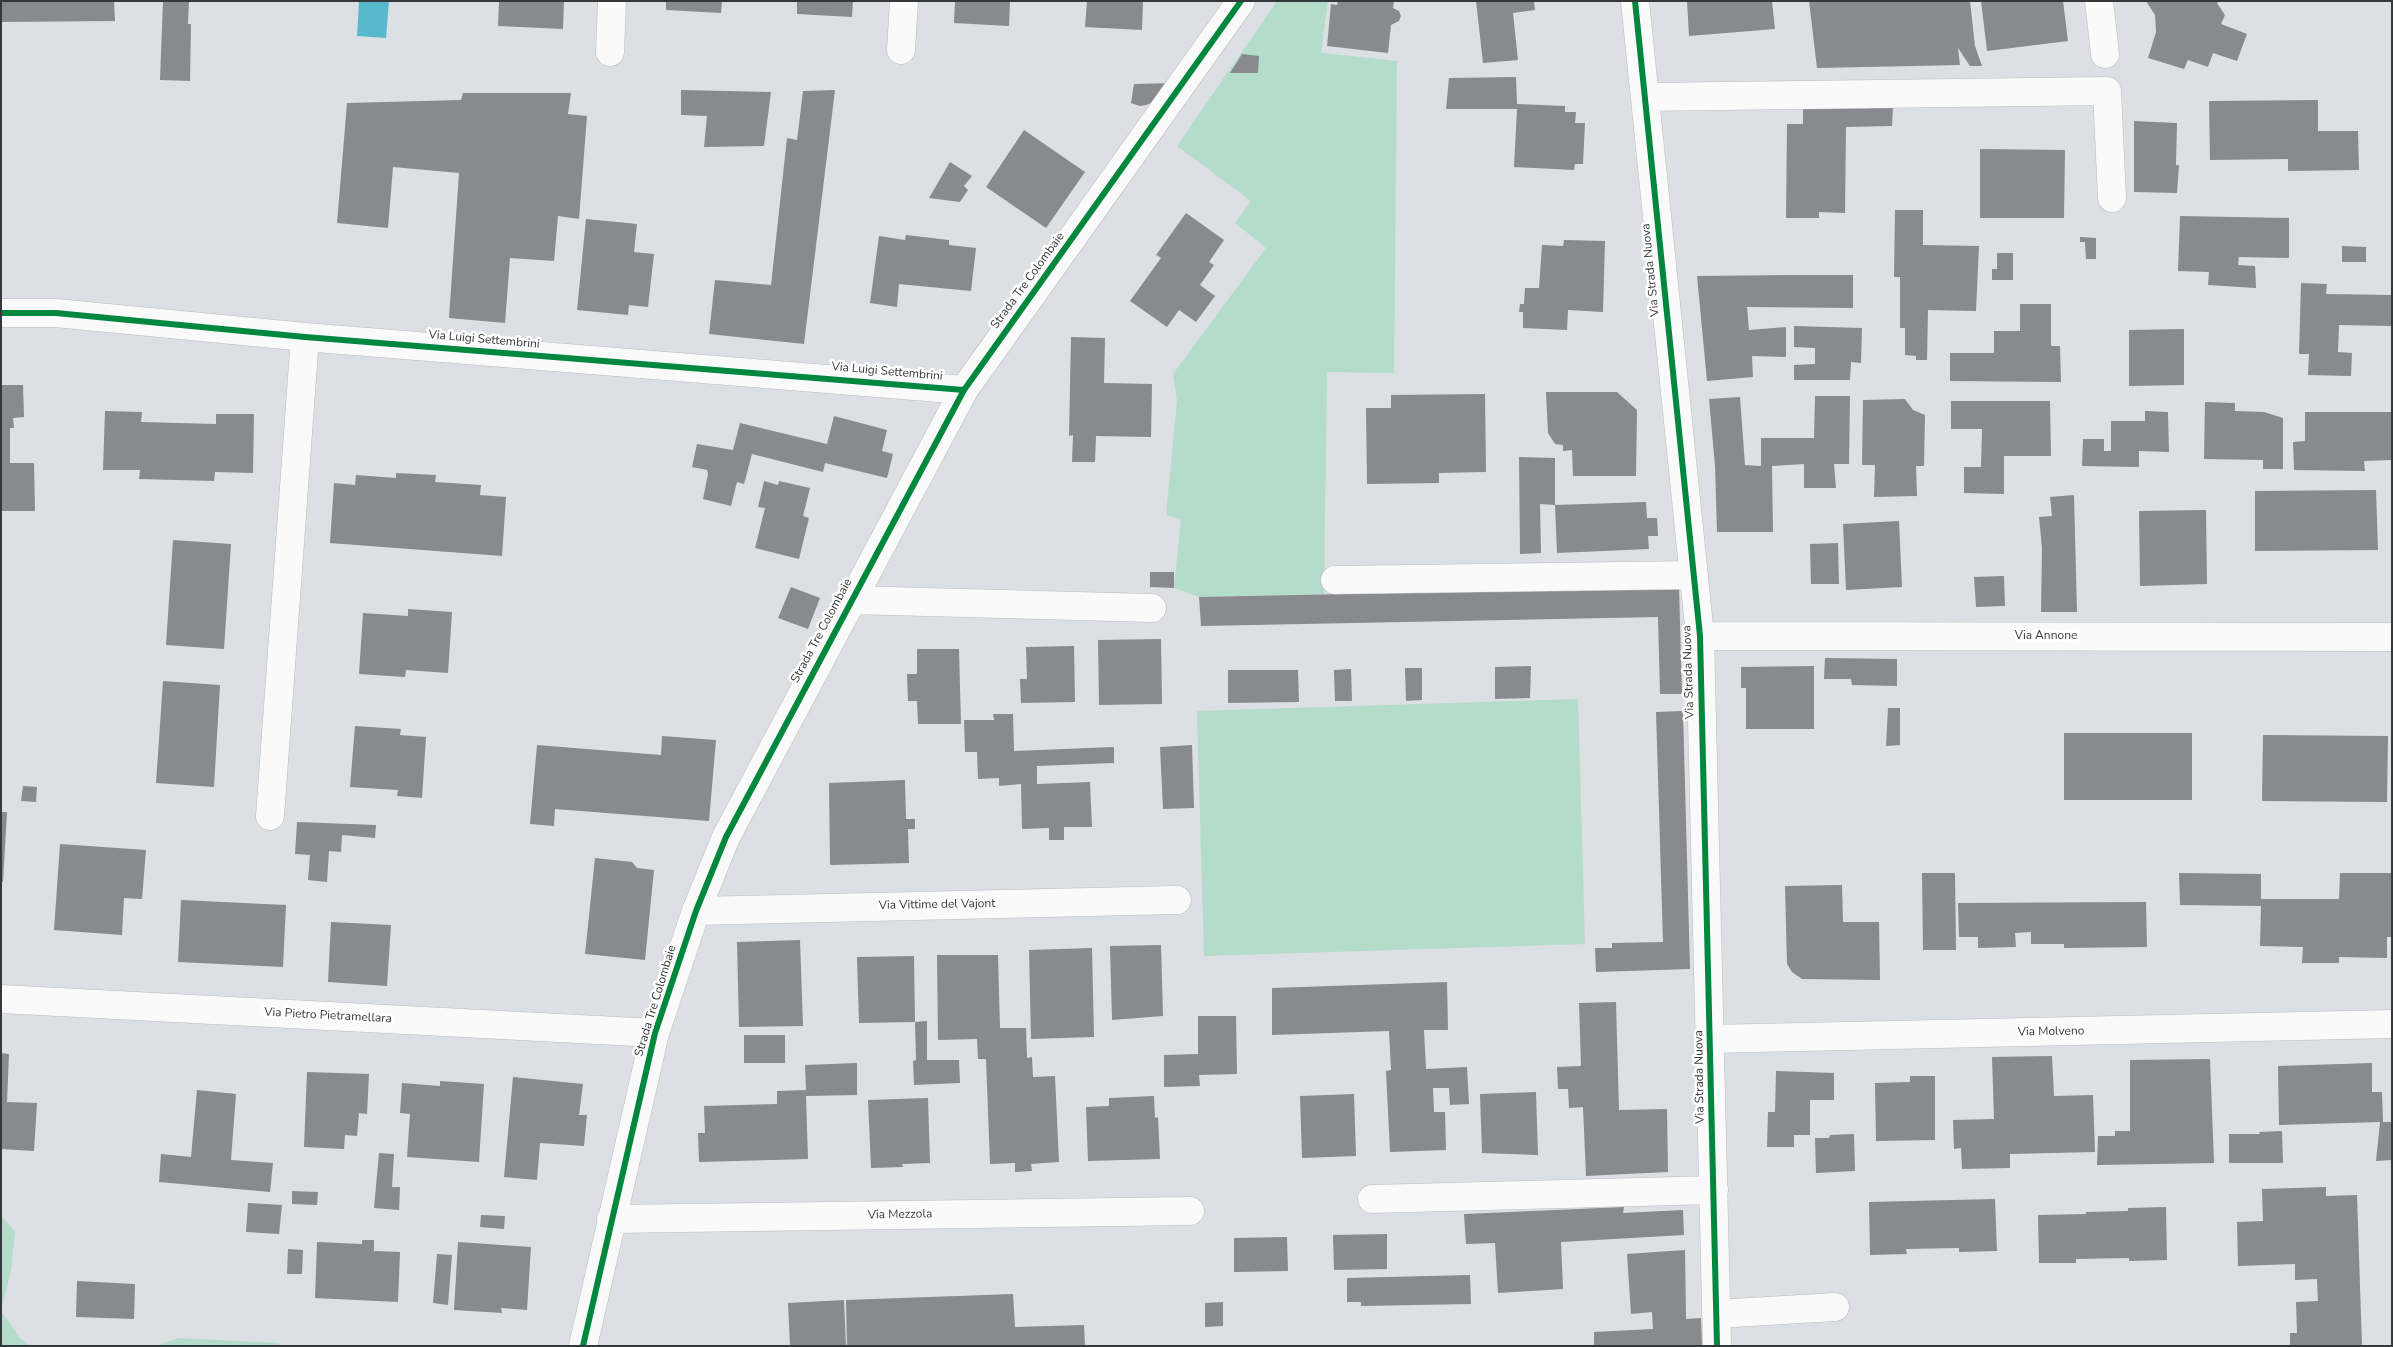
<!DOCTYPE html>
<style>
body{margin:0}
#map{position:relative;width:2393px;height:1347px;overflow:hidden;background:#dcdfe3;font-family:"Nunito Sans",sans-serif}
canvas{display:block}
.frame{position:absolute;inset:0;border:2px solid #35383b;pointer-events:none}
</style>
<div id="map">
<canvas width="2393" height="1347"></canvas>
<div class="frame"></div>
</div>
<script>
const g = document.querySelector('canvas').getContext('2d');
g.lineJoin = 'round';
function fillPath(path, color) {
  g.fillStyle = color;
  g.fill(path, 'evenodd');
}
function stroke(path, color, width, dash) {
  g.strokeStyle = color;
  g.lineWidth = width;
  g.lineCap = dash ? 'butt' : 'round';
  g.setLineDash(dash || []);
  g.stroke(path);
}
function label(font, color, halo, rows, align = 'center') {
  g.font = font + ' "Nunito Sans",sans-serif';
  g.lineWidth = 5;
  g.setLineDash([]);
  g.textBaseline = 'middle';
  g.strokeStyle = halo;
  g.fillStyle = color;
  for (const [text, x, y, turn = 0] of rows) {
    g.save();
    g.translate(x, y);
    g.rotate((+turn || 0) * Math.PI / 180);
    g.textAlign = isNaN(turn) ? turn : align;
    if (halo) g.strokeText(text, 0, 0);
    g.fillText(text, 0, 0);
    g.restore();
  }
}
fillPath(new Path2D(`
 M1277 1H1328L1321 53 1397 61 1394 373 1327 372 1324 594 1199 597 1174 588 1181 519 1166 515 1177 401 1173 374 1266 248 1235 223 1251 201 1177 146Z
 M1578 699 1585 944 1204 956 1197 711Z
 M1 1215 15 1232 11 1270 1 1311Z
 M1 1311 20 1338 31 1346H1Z
 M179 1338 279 1343V1346H155Z`), '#b3dccb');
fillPath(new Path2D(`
 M359 1H389L386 38 357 36Z`), '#58b9cc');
fillPath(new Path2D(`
 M1 1H114L115 21 1 22Z
 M163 1H189L188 24H191L190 81 160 80Z
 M499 1H564L563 29 498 26Z
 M666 1H722L721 13 666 10Z
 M797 1H853L852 17 797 14Z
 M955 1H1010L1009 26 954 23Z
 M1087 1H1143L1142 30 1085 27Z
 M1338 1H1394L1393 8 1399 11 1401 16 1399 21 1391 25 1388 53 1327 46 1331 4 1337 5Z
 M1476 1H1534L1535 10 1513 13 1518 60 1483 63Z
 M1687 1H1772L1775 29 1689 36Z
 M1809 1H1970L1975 46 1982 66H1970L1958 48 1960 65 1817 68Z
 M1981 1H2063L2068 41 1987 51Z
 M2146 1H2220L2217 3 2225 15 2221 24 2247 34 2237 61 2213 53 2208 67 2188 60 2184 69 2148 58 2156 32 2155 15Z
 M1242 54 1259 56 1258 73H1230Z
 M1516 77 1517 104 1565 106V112H1576L1575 123H1585L1583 164H1575L1574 170 1514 167 1517 109H1446L1449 78Z
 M1174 83 1168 96 1146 105 1140 106 1131 103 1134 84Z
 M681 90 771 92 764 146 704 147 707 116 681 115Z
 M835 90 804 344 709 334 715 280 771 285 787 138 797 140 803 91Z
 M463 93H571L568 114 587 116 579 219 558 216 554 261 510 258 505 323 449 318 459 173 393 167 388 228 337 223 347 103 461 100Z
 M2318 100V131H2358L2359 170 2288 171V159L2210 160 2209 101Z
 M1803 107H1893L1892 126 1846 127 1845 213 1819 212V218H1786L1787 124H1803Z
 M2134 121 2177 123 2176 165H2179L2177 193 2134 192Z
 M1024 130 1085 172 1046 228 986 187Z
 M1980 149 2065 150 2064 218H1980Z
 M950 162 972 176 964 186 968 190 960 202 929 198Z
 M1895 210H1923V245L1979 246 1976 311 1928 310 1927 360H1916V356L1905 355V328H1900V277H1894Z
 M1186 213 1224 240 1209 262 1214 265 1200 285 1215 296 1196 322 1179 310 1167 327 1130 301 1161 258 1156 255Z
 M2180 216 2289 218V258L2239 257 2238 265 2255 266 2256 288 2208 285 2209 272 2178 271Z
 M586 219 637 224 634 252 654 254 648 307 629 305 628 315 577 310Z
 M906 235 949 240V245L976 248 971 291 899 284 897 307 870 303 879 236 905 240Z
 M2080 237 2096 238V259H2086L2085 242H2080Z
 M1564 240 1605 241 1603 312 1568 310 1567 330 1523 328V312H1519L1520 304H1524L1525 288H1539L1542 245 1563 246Z
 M2342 246 2366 247V262H2342Z
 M1997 253H2013V280H1992V269H1997Z
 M1794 275H1853V308L1747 307 1749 330 1786 327V357L1752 356 1753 377 1707 381 1697 276Z
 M2301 283 2327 284 2326 294 2392 295V326L2339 325 2338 352 2352 353 2351 376 2308 375 2309 354H2299Z
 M2020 304H2051V346H2060L2061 382 1950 381V353H1994V331H2020Z
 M1794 326 1862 328 1861 363 1851 362 1850 380H1794V365L1815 364V348L1794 347Z
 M2184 329V385L2129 386V330Z
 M1071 337 1105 338 1104 383 1152 384 1151 437 1096 436 1095 462H1072L1073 435 1069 436Z
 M1 385H23L24 417 13 418 14 428H10V463H34L35 511H1Z
 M1546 392H1617L1637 410 1636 476H1573L1572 450 1563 451V445L1555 444 1548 433Z
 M1485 394 1486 472 1439 473V483L1367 484 1366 408H1391V395Z
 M1815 396H1850L1849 464H1834L1836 488H1804V464L1772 466 1773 532H1717L1715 466 1709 399 1740 397 1745 465 1761 466V438H1814Z
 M1905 399 1913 410 1925 415 1924 466H1916L1917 496 1874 497 1875 465H1862L1863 400Z
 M1951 401H2050L2051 456H2004V494L1964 493V467H1981L1982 429H1951Z
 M2205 402 2235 403V411L2264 412 2283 418V469H2263V460L2204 459Z
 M105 411 142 412 141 422 178 423 216 424V414H254L253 473 215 472 214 481 177 480 139 479 140 470H103Z
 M2145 411 2168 412 2169 452 2139 451V467L2082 466 2083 439H2104V451H2111V421H2145Z
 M2305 412H2392V460L2364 461 2365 471 2294 470 2293 442 2305 441Z
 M834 416 887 430 882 451 893 454 887 478 825 463 823 472 752 454 744 484 737 482 731 506 703 499 708 474 707 470 692 467 697 444 733 450 740 423 827 444Z
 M1519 457 1555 458V505L1540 504 1541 553 1520 554Z
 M396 473 436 475 435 482 481 485 480 495 506 497 502 556 330 543 334 483 355 485 356 475 396 478Z
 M764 481 778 485 779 481 810 488 803 516 809 518 799 559 755 548 765 508 758 507Z
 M2376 490 2378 550 2255 551V491Z
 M2074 495 2077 612H2041L2042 548 2039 517 2052 516 2050 497Z
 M1646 502 1647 518H1657L1658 536H1648L1649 549 1557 553 1555 505Z
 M2206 510 2207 584 2140 586 2139 511Z
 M1899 521 1902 587 1846 590 1843 524Z
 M173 540 231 544 224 649 166 645Z
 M1838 543 1839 584H1811L1810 544Z
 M1150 572H1174V588L1150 587Z
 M2004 576 2005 606 1976 607 1974 577Z
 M791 587 820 598 808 629 778 618Z
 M1679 587 1682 694H1660L1658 617 1201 626 1199 597Z
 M408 609 452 612 448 673 406 670 405 677 359 674 363 613 408 616Z
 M1161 639 1162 704 1099 705 1098 640Z
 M1074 646 1075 702 1021 703 1020 679H1027L1026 647Z
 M917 649H959L961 724H918L917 701H908L907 674H917Z
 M1825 658 1897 659V686L1852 685 1851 679H1824Z
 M1531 666 1530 698 1495 699V667Z
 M1814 666V729H1746V688H1741V667Z
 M1405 668H1422V700L1406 701Z
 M1351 669 1352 701H1335L1334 670Z
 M1228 670H1298L1299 702 1228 703Z
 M163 681 220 685 214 787 156 783Z
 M1888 708H1900V745L1886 746Z
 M1683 711 1690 969 1596 972 1595 948H1612V943L1663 942 1656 712Z
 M993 714H1013L1014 751 1114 747V763L1037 766V784L1090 782 1092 827H1064V840H1049V828L1022 829 1021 784 999 786V778L978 779 977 752H965L964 720H994Z
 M355 726 401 729 400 735 426 737 422 798 397 796 398 790 350 787Z
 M2064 733H2192V800H2064Z
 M2263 735 2388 736 2387 802 2262 801Z
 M662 736 716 740 709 821 555 809 554 826 530 824 537 745 661 755Z
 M1192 745 1194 808 1163 809 1160 747Z
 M905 780 906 819H915V829H908L909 863 830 865 829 783Z
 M23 786 37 787 36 802 21 801Z
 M1 812H7L3 882H1Z
 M297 822 376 825 375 838 342 835 341 852 329 851 327 882 308 880 310 855 295 854Z
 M60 844 146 850 142 899 124 898 122 935 54 930Z
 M595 858 632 862 637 868 654 870 645 960 585 954Z
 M1922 873H1955L1956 950H1923Z
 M2179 873 2261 874V899H2339L2340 873H2392V937H2387V958L2339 957V963H2302L2303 947 2260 946 2261 906 2180 905Z
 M1842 885 1843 922H1879L1880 980 1802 979 1792 972 1787 964 1785 886Z
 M181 900 286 905 283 967 178 962Z
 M2146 902 2147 947 2064 948V944H2031V932L2015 933 2016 947 1978 948V937H1959L1958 903Z
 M331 922 391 925 387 986 328 982Z
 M800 940 803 1026 739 1027 737 942Z
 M1161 945 1163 1016 1112 1020 1110 946Z
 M1092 948 1094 1037 1031 1039 1029 950Z
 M937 955H998L1000 1028H1026L1027 1058 1032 1057 1033 1077 1055 1076 1059 1162 1031 1164 1032 1171 1015 1172V1163L990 1164 986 1059H978L977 1039 938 1040Z
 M914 956 915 1022 859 1023 857 957Z
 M1447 982 1448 1030H1424L1426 1069 1467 1067 1469 1104 1450 1105 1449 1088H1433L1434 1112H1445L1446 1150 1390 1152 1386 1071 1391 1070 1389 1031 1272 1035V988Z
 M1616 1002 1619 1110 1667 1109 1668 1172 1586 1176 1583 1107 1569 1108 1568 1089H1558L1557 1067 1581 1066 1579 1003Z
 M1198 1016H1236L1237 1074 1199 1075 1200 1086 1164 1087V1055L1198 1054Z
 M927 1021V1060H959L960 1083 914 1085 913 1061 916 1060 915 1022Z
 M744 1035H785V1063H744Z
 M1 1053 9 1054 7 1102 37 1103 34 1151 1 1149Z
 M2052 1056 2054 1096 2093 1095 2095 1152 2010 1154V1168L1962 1169 1961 1148 1954 1149 1953 1120 1994 1119 1992 1057Z
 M2210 1059 2214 1163 2097 1165 2098 1136H2115V1131H2130V1060Z
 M857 1063V1095L806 1096 808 1159 699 1162 698 1133H705L704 1106 777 1104V1091L806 1090 805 1065Z
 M2372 1063V1092H2382L2383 1122H2392V1160L2376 1161 2380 1122 2279 1125 2278 1066Z
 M1776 1071 1834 1073V1100H1810V1135H1794V1147H1767L1768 1112H1775Z
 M307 1072 369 1074 367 1114 359 1113 357 1136 345 1135 344 1149 304 1147Z
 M1910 1076H1935V1140L1876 1141 1875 1083 1910 1082Z
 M513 1077 583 1084 579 1115H587L584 1146 540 1143 537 1180 504 1177Z
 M440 1081 484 1084 479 1162 407 1157 410 1114 400 1113 402 1083 440 1086Z
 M197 1090 236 1094 231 1160 273 1163 270 1192 159 1182 161 1154 191 1157Z
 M1536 1092 1538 1155 1482 1153 1480 1094Z
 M1354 1094 1356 1156 1302 1158 1300 1096Z
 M1154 1096 1155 1118 1158 1117 1160 1159 1088 1161 1086 1107 1109 1106V1098Z
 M928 1098 930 1163 902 1164 903 1167 871 1168 868 1100Z
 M2282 1131 2283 1163H2229V1134H2260L2259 1132Z
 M1854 1134 1855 1171 1816 1173 1815 1138H1829L1830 1135Z
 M379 1153 394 1154 392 1187H400L399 1210 374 1208Z
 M2326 1187V1196L2357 1195 2362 1346H2290V1333H2297L2296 1302 2318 1301 2317 1279 2295 1280V1264L2238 1266 2237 1222 2263 1221 2262 1189Z
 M292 1191 318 1192 317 1205 292 1204Z
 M1995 1199 1997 1251 1959 1252V1248L1906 1249 1907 1254 1870 1255 1869 1202Z
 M248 1203 282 1205 279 1234 246 1232Z
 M1624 1207 1623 1213 1683 1210 1684 1235 1561 1242 1563 1289 1498 1293 1495 1243 1466 1244 1464 1214Z
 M2166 1207 2167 1260 2129 1261V1258L2076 1259V1263H2039L2038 1215 2086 1214V1212L2128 1211V1208Z
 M481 1215 505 1216 504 1229 480 1227Z
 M1387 1234V1269L1334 1270 1333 1235Z
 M1287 1237 1288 1271 1234 1272V1238Z
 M362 1240H374V1251L400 1252 398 1302 315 1298 317 1242 362 1244Z
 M458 1242 531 1247 527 1310 501 1308 502 1313 454 1310Z
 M288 1249 303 1250 302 1274H287Z
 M1685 1250 1686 1319 1701 1318 1702 1346H1594V1332L1653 1329 1652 1312 1631 1314 1627 1254Z
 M437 1254 452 1255 448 1305 433 1303Z
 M1470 1275 1471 1304 1361 1306V1302H1347V1278Z
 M77 1281 135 1284 134 1319 76 1317Z
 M1013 1294 1015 1327 1084 1325 1085 1346H847L846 1300Z
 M844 1300 846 1346H790L788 1303Z
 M1223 1302V1326L1205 1327V1303Z`), '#888a8d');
const minor = new Path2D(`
 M1635 1 1700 636 1717 1346
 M2099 1 2105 54
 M901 50 904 1
 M610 52 612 1
 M1645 97 2107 91 2112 198
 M1 313H56L305 337 964 390
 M1335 580 1694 575
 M851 600 1152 608
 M1700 636 2392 637
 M270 816 305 337
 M696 911 1177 900
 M1 999 655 1033
 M1710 1039 2392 1024
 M1372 1199 1714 1190
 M611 1219 1190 1211
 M1716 1314 1835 1307
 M583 1346 655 1033 696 911 726 837 964 390 1241 1`);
stroke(minor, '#b9bbbe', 29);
stroke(minor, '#fafafb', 28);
stroke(new Path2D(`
 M1635 1 1700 636 1717 1346
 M1 313H56L305 337 964 390
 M583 1346 655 1033 696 911 726 837 964 390 1241 1`), '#00873e', 6);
label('12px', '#35383b', '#fff', [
 ["Via Strada Nuova",1651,270,-96],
 ["Strada Tre Colombaie",1028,281,-54],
 ["Via Luigi Settembrini",484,340,5],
 ["Via Luigi Settembrini",887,372,5],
 ["Strada Tre Colombaie",822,631,-62],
 ["Via Annone",2046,636],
 ["Via Strada Nuova",1689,672,-92],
 ["Via Vittime del Vajont",937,905,-1],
 ["Strada Tre Colombaie",656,1001,-73],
 ["Via Pietro Pietramellara",328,1016,3],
 ["Via Molveno",2051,1032,-1],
 ["Via Strada Nuova",1700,1077,-91],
 ["Via Mezzola",900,1215,-1]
]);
</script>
